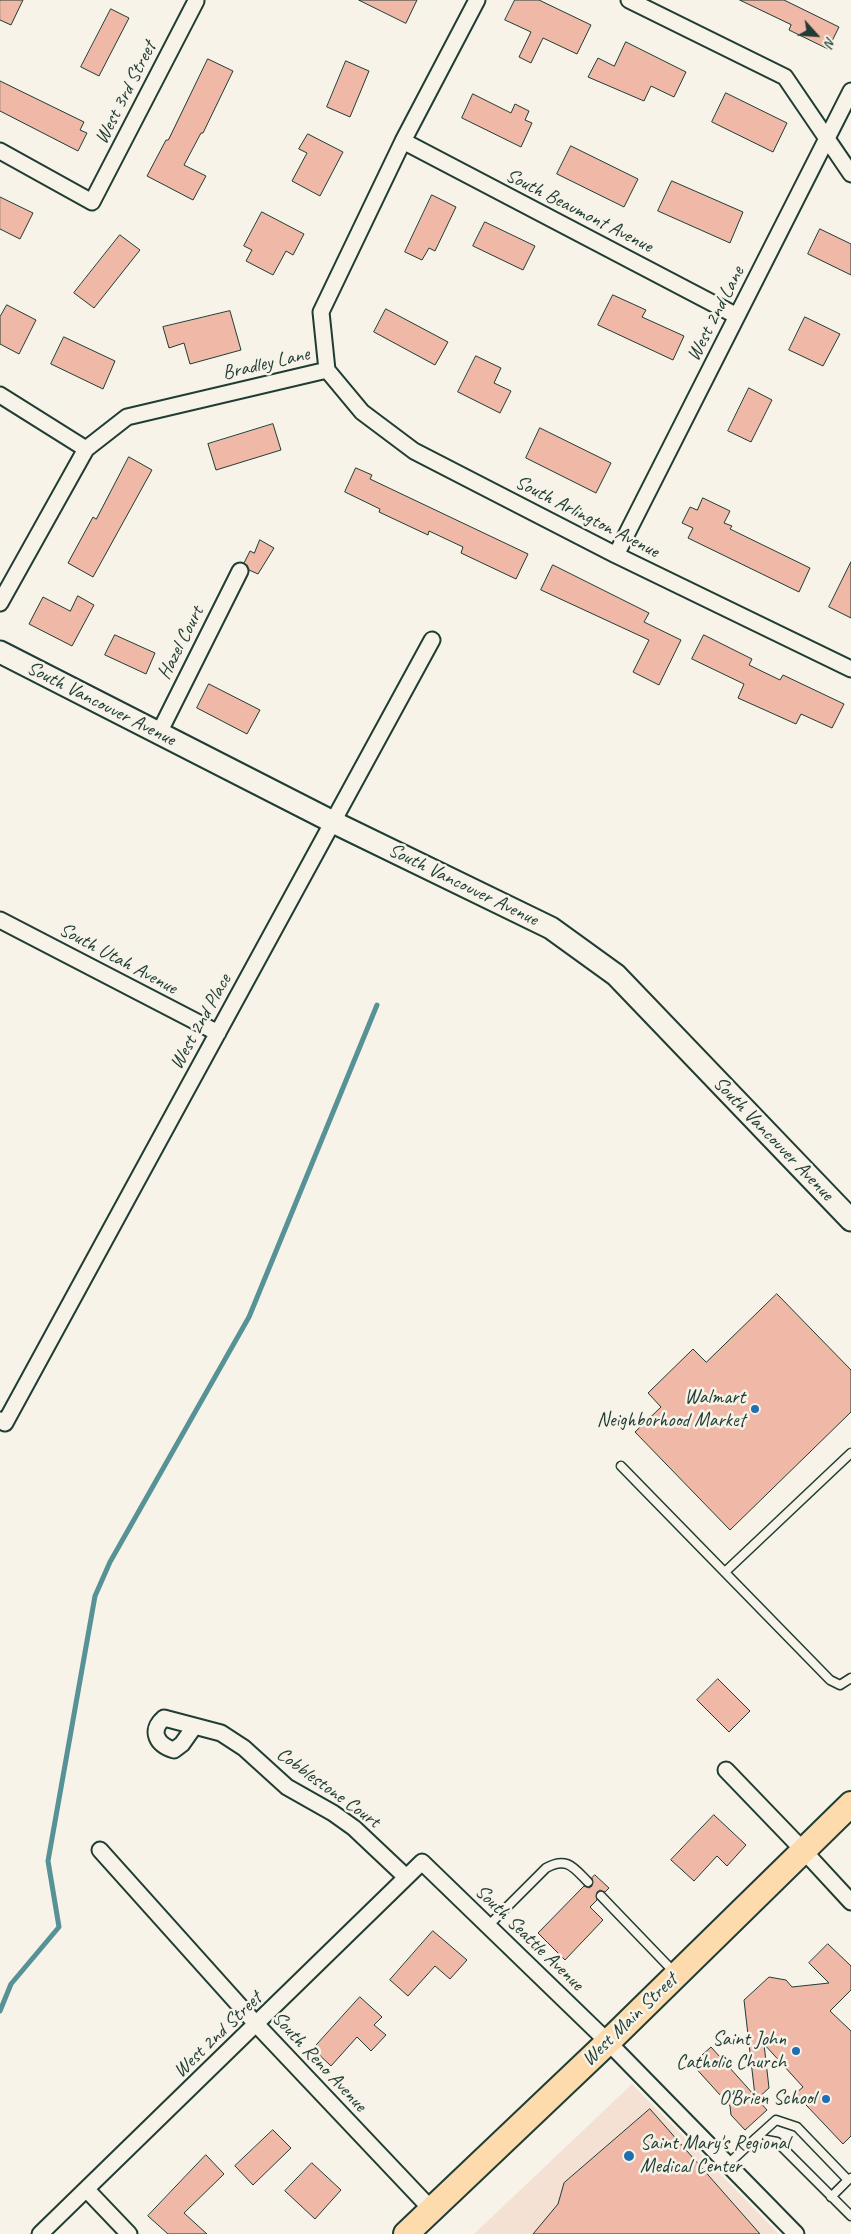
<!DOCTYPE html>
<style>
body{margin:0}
#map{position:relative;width:851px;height:2234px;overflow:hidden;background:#f7f3e8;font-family:Caveat,sans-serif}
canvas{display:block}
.north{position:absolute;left:791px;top:10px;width:50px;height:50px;-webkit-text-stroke:4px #f7f3e8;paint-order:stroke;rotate:116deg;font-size:14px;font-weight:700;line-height:20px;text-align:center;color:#1f3d34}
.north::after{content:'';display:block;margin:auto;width:18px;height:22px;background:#1f3d34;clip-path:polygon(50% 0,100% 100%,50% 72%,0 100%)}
</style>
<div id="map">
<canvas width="851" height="2234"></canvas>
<div class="north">N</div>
</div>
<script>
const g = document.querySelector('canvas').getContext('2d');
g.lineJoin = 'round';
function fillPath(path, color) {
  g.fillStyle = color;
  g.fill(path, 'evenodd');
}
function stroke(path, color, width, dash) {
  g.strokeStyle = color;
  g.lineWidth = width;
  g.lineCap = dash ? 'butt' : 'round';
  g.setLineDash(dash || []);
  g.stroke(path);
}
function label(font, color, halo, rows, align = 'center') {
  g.font = font + ' Caveat,sans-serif';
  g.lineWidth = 5;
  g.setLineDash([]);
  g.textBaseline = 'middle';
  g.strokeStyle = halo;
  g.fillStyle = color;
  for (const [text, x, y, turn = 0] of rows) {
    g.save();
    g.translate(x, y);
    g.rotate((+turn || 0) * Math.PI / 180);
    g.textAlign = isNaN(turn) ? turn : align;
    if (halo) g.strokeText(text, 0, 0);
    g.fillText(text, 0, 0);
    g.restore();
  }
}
fillPath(new Path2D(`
 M632 2084 779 2234H474Z`), '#f5e1d4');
stroke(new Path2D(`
 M0 2011 11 1984 59 1927 48 1861 95 1596 110 1562 249 1317 377 1005`), '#579296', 5);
const building = new Path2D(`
 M0 0H23L11 25 0 20Z
 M359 0H417L406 23Z
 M515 0H539L591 25 577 54 543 38 531 63 519 57 531 32 505 20Z
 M740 0H784L839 27 828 49 789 30 791 25Z
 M111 9 129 18 99 76 81 67Z
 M626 42 686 72 674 97 651 86 644 101 588 77 598 58 614 66Z
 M208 59 233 71 203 133H201L184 165 206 176 193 200 147 176 166 140H168Z
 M346 61 369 71 350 117 327 107Z
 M0 81 84 122 80 130 87 133 78 151 0 111Z
 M726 93 787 123 773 152 712 122Z
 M473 94 511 113 515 104 529 111 525 120 532 123 521 147 462 118Z
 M308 134 343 152 320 196 292 181 307 153 299 149Z
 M571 146 638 179 624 207 557 174Z
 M672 181 743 212 730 243 658 211Z
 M432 195 456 207 435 251 429 248 422 260 405 252Z
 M0 197 33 213 20 239 0 229Z
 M262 212 304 234 293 255 286 251 273 275 246 261 252 250 244 246Z
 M485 222 535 246 523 270 473 246Z
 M820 229 851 244V275L808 254Z
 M120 235 140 250 94 308 74 293Z
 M613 295 646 310 642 317 684 336 673 360 598 325Z
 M7 305 36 320 19 354 0 344V317Z
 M386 309 448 342 435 365 374 332Z
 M230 311 241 350 190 364 184 343 169 348 163 327Z
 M805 317 840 334 823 366 789 350Z
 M64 337 115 361 103 389 51 364Z
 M476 356 501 368 494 383 511 391 500 413 458 392Z
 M749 388 772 400 751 442 728 431Z
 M273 424 281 450 216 470 208 444Z
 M540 428 611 463 596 493 526 458Z
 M129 457 152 470 93 577 68 563 93 517 96 519Z
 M356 468 372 475 370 479 528 554 516 579 461 553 463 547 429 531 428 535 379 512 380 509 345 492Z
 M703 498 730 511 724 523 732 526 730 529 810 568 799 592 688 538 693 528 682 523 690 507 697 510Z
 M260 540 274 548 258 574 249 570 244 563 250 551 254 553Z
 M851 562V618L829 607Z
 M553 565 649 613 644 622 681 640 659 685 633 672 649 640 541 590Z
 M78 596 94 605 72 646 29 624 43 597 70 611Z
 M115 635 155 653 146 674 105 655Z
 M704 635 752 659 749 665 780 680 783 675 844 704 832 728 801 714 796 724 738 698 744 684 692 659Z
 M209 684 260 710 247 734 197 708Z
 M777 1294 851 1370V1412L730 1530 635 1432 661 1407 648 1393 693 1349 706 1362Z
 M718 1679 750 1711 729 1732 697 1700Z
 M714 1815 746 1845 727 1866 717 1856 694 1881 671 1860Z
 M595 1875 609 1888 605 1892 600 1890 597 1892V1900L590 1907 603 1920 565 1960 538 1933 584 1886 589 1888 592 1886V1878Z
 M433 1931 467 1960 450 1979 435 1966 408 1996 390 1980Z
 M828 1944 851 1966V1990L830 2011 851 2031V2136L843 2144 807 2106 796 2093 803 2087 764 2044 769 2088 757 2099 767 2110 745 2130 731 2115 730 2106 692 2064 711 2047 755 2096 744 2000 769 1977 786 1980 792 1987 829 1983 809 1963Z
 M360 1997 382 2017 374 2025 386 2035 371 2051 357 2037 331 2066 313 2049Z
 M650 2109 760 2234H533L558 2204 564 2183Z
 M273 2130 291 2148 253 2185 235 2166Z
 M206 2155 224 2174 184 2213 207 2234H168L148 2216Z
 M312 2163 341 2190 315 2219 285 2191Z`);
fillPath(building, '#f0b8a6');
stroke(building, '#1f3d34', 1);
const lane = new Path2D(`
 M621 1466 830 1680 840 1685 851 1678
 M725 1572 851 1453
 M601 1896 675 1973
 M488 1926 546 1868C567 1856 574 1868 588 1882
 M756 2138 776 2120 797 2127 848 2180 851 2178
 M728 2164 756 2138 777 2142 851 2216
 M831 2197 848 2180`);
const street = new Path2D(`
 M629 0 785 77 851 174
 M403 141 737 316
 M0 151 92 202 196 1
 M327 370 362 412 414 451 616 555 851 669
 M327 370 321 312 403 141 477 0
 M0 395 86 449
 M616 555 851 91
 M0 603 86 449 127 417 327 370
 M159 733 240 571
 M0 920 218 1033
 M0 1420 5 1423 432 640
 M194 1727 182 1744 174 1750C157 1745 149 1731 164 1718L221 1733 244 1748 287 1787 333 1813 354 1828 406 1877
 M726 1770 803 1850 851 1902
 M100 1850 257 2025 432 2210
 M87 2190 129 2234
 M40 2234 422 1862 608 2042 796 2234`);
const secondary = new Path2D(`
 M0 652 333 822 551 928 616 975 851 1220`);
const primary = new Path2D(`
 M406 2234 608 2042 851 1804`);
stroke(lane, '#1f3d34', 11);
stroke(street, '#1f3d34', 19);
stroke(secondary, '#1f3d34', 25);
stroke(primary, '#1f3d34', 28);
stroke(lane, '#f7f3e8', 8);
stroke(street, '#f7f3e8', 15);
stroke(secondary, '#f7f3e8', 21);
stroke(primary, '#fddbac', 24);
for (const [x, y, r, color] of [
 [755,1409,5,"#1f6fb2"],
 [796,2051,5,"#1f6fb2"],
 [826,2099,5,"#1f6fb2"],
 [629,2156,6,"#1f6fb2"]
]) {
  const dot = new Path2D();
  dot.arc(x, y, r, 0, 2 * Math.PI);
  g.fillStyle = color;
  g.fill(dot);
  stroke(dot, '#f7f3e8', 2);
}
label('20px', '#1f3d34', '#f7f3e8', [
 ["West 3rd Street",126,93,-63],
 ["South Beaumont Avenue",579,211,27],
 ["West 2nd Lane",716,314,-63],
 ["Bradley Lane",266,364,-13],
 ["South Arlington Avenue",587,517,27],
 ["Hazel Court",181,643,-63],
 ["South Vancouver Avenue",101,704,27],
 ["South Vancouver Avenue",463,885,26],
 ["South Utah Avenue",118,959,28],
 ["West 2nd Place",201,1022,-61],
 ["South Vancouver Avenue",773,1139,46],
 ["Cobblestone Court",328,1788,36],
 ["South Seattle Avenue",529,1938,44],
 ["West Main Street",630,2020,-44],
 ["West 2nd Street",218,2035,-44],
 ["South Reno Avenue",319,2062,47]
]);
label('20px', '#1f3d34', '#f7f3e8', [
 ["Walmart",745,1398],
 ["Neighborhood Market",745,1421],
 ["Saint John",786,2040],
 ["Catholic Church",786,2063],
 ["O'Brien School",816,2099],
 ["Saint Mary's Regional",640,2144,"left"],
 ["Medical Center",640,2167,"left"]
], 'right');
</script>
